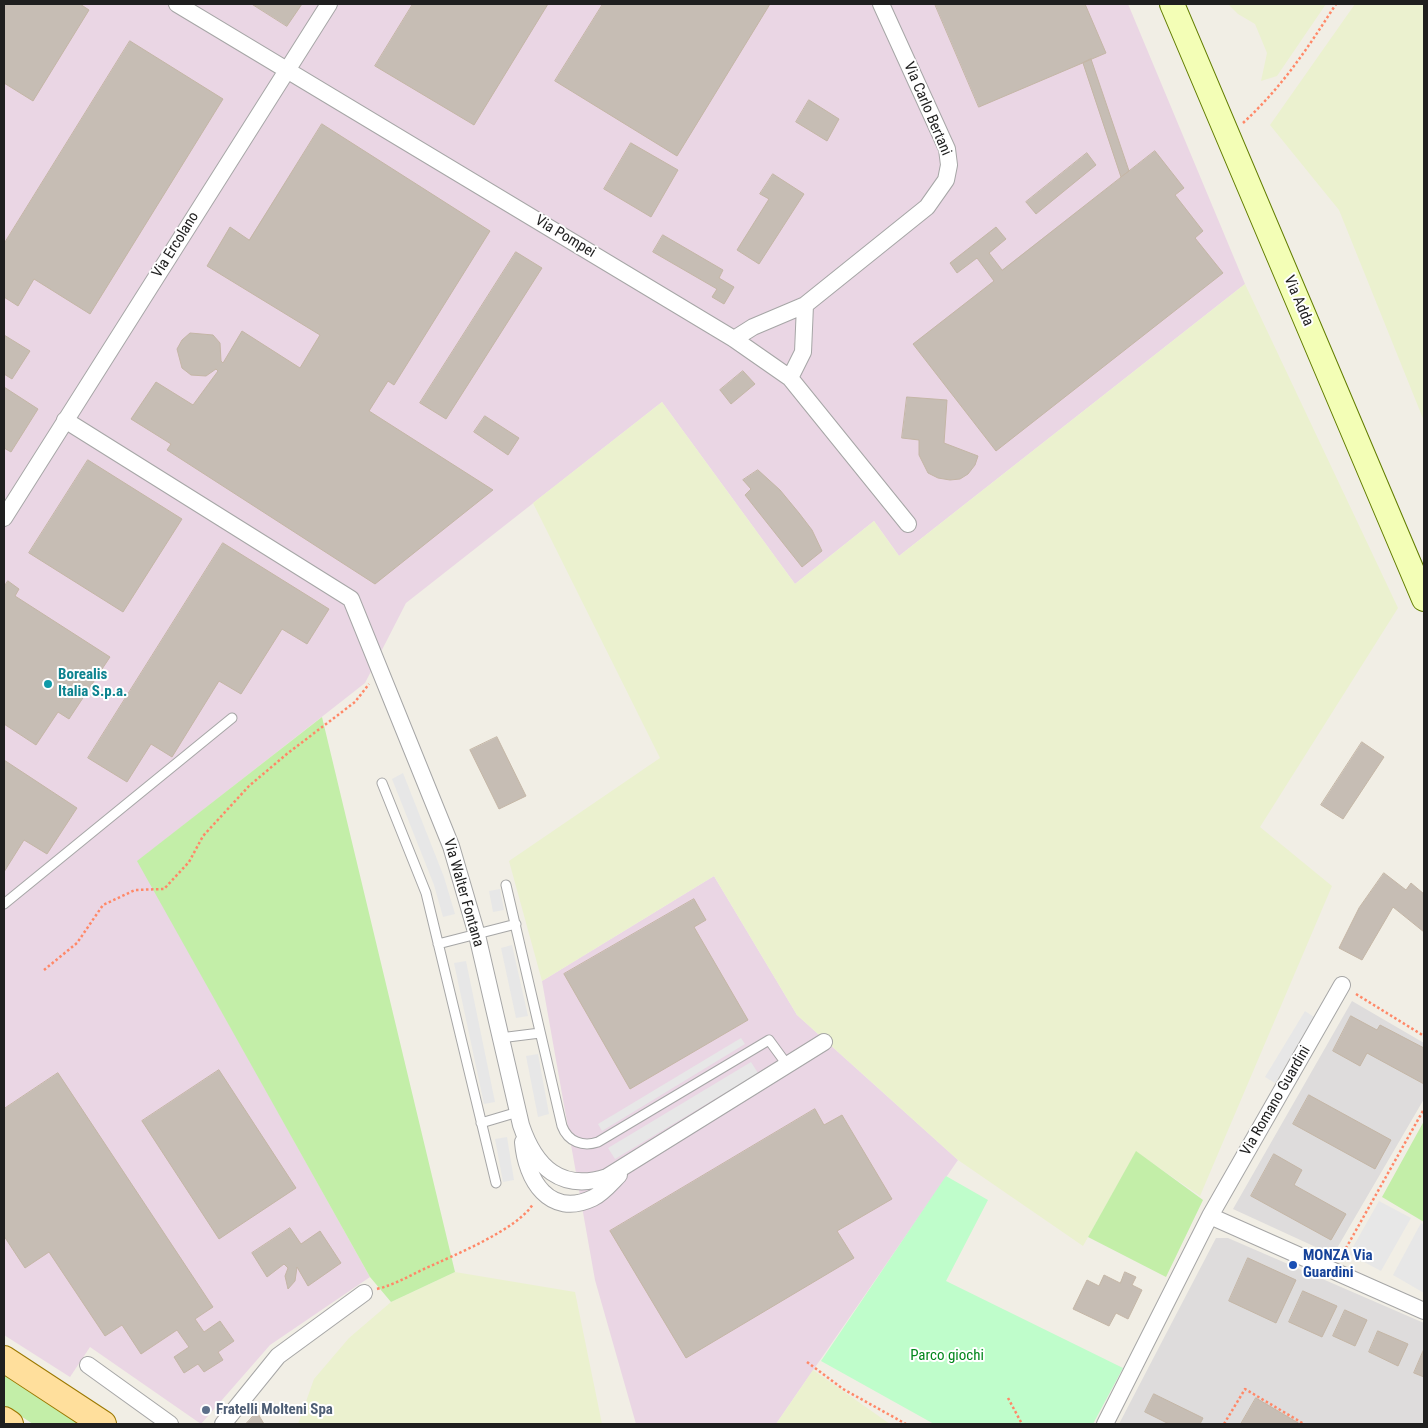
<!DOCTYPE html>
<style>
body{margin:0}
#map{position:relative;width:1428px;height:1428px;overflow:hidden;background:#f1eee5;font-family:"Roboto Condensed",sans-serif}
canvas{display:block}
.frame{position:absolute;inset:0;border:5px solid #1f1f1f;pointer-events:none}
</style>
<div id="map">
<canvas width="1428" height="1428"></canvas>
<div class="frame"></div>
</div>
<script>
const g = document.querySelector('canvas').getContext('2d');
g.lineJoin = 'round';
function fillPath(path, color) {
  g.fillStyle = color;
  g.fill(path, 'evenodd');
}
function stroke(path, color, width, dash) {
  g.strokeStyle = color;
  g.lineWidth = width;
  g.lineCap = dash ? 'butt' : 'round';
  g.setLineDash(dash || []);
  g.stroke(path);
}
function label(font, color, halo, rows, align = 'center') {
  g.font = font + ' "Roboto Condensed",sans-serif';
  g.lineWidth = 4;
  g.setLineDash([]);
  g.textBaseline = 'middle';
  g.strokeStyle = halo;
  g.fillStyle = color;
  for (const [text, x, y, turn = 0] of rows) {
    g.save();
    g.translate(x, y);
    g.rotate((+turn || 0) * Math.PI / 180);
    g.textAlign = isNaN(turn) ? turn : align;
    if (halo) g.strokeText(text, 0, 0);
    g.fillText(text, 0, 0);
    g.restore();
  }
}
fillPath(new Path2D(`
 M1352 1001 1424 1043V1099L1333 1255 1233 1209Z
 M1216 1238H1228L1424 1323V1424H1119Z`), '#dedcdc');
fillPath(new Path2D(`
 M4 4H1128L1245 284 899 556 874 521 795 584 662 402 406 603 365 683 138 861 370 1277 270 1345 201 1424 90 1347 70 1377 4 1335Z
 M714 876 797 1015 958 1160 776 1424H636L595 1280 542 981Z`), '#ead6e4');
fillPath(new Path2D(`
 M1228 4H1326L1277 76 1261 81 1267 53 1255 24 1238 14Z
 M1355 4H1424V421L1339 210 1270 125Z
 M1245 284 1398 608 1260 827 1332 886 1200 1196 1136 1152 1083 1246 958 1160 797 1015 714 876 542 981 509 861 660 758 533 503 662 402 795 584 874 521 899 556Z
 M455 1272 575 1292 602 1424H298L314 1379 349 1338 391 1302Z
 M813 1370 890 1424H776Z`), '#ebf1cf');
fillPath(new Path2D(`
 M322 717 455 1272 391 1302 370 1277 137 861Z
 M1424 1121V1222L1382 1197Z
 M1136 1151 1203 1200 1166 1277 1088 1237Z
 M4 1369 89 1424H33L4 1405Z`), '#c3eea8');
fillPath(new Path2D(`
 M946 1176 988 1200 946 1281 1123 1368 1093 1424H934L821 1361Z`), '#bffdcb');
fillPath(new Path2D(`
 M403 773 444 877 455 914 443 917 434 885 392 779Z
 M500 889 504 910 493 912 489 891Z
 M512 945 528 1016 516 1018 501 948Z
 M466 961 495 1102 484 1104 454 963Z
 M1305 1011 1314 1017 1275 1083 1265 1077Z
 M741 1038 745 1044 602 1131 598 1124Z
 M538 1054 549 1114 538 1117 526 1056Z
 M751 1062 758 1073 615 1159 608 1148Z
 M507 1137 514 1180 503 1182 495 1139Z
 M1379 1201 1411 1218 1381 1271 1349 1254Z
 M1421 1223 1424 1225V1293L1393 1275Z`), '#e7e7e7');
const building = new Path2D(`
 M4 4H80L89 10 33 101 4 83Z
 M252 4H302L287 26Z
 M413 4H548L474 125 375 66Z
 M603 4H770L677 156 555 81Z
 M935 4H1085L1106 53 979 107Z
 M130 41 223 99 90 314 34 279 18 306 4 297V244Z
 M1091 59 1129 171 1121 177 1083 63Z
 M809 100 839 119 827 141 796 122Z
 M322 124 490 231 394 385 388 381 369 411 493 490 375 584 167 450 171 444 131 419 156 382 193 405 218 371 216 369 206 376 191 375 182 368 177 349 182 340 190 333 213 335 220 343 221 361 223 363 242 331 300 368 320 335 207 266 230 227 249 240Z
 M631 143 678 170 651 217 604 189Z
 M1155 151 1184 188 1175 195 1203 231 1195 238 1223 273 996 451 913 344 994 281 977 258 957 273 950 263 996 227 1006 239 989 253 1002 270Z
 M1087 153 1096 165 1036 214 1026 202Z
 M773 174 804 194 759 264 737 250 769 199 760 194Z
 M663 235 723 270 719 278 734 287 724 304 712 297 717 289 653 252Z
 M516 252 542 268 446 419 420 403Z
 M4 335 30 351 12 379 4 374Z
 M743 371 755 384 731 404 720 390Z
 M4 387 38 409 11 452 4 448Z
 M907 397 947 400 944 443 978 456 975 465 968 474 960 479 950 480 938 478 928 473 919 455V440L902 438Z
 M485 416 519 438 508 455 474 432Z
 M88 460 182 519 123 612 29 553Z
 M758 470 780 490 799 513 812 530 822 551 802 567 745 495 751 489 743 480Z
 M223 543 329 609 307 644 282 629 241 694 219 681 172 757 151 744 127 782 88 758Z
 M8 581 19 589 15 596 110 657 69 719 58 712 36 745 4 724V587Z
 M497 737 526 796 499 809 470 750Z
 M1362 742 1384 757 1343 819 1321 805Z
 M4 760 77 808 47 854 24 840 4 872Z
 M1384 873 1406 890 1411 883 1424 894V932L1393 907 1362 960 1339 948 1359 908Z
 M694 899 706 920 694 927 748 1020 630 1089 564 974Z
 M1351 1016 1377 1030 1380 1025 1424 1048V1084L1367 1053 1360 1066 1333 1051Z
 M219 1070 296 1188 219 1239 142 1121Z
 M58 1073 213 1307 195 1319 204 1332 220 1321 234 1341 218 1352 223 1360 204 1372 198 1364 184 1373 174 1357 189 1347 177 1330 141 1354 122 1325 105 1336 49 1252 25 1268 4 1236V1109Z
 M1309 1095 1391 1140 1375 1169 1293 1124Z
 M815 1109 824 1125 842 1115 892 1199 837 1231 854 1258 686 1358 610 1231Z
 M1274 1154 1302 1170 1294 1185 1346 1214 1331 1240 1251 1196Z
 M290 1228 301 1244 320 1231 341 1263 308 1286 297 1267 295 1281 288 1289 285 1276 288 1268 284 1264 267 1277 252 1253Z
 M1248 1258 1296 1280 1276 1323 1229 1301Z
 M1125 1272 1136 1277 1132 1285 1142 1290 1128 1319 1116 1313 1109 1326 1073 1309 1087 1280 1099 1286 1104 1275 1120 1283Z
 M1303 1291 1337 1306 1322 1337 1289 1322Z
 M1345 1310 1367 1320 1355 1346 1333 1336Z
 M1378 1331 1408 1344 1398 1366 1369 1352Z
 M1424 1349V1377L1414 1373Z
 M1154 1394 1203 1418 1200 1424H1169L1145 1412Z
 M1256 1398 1300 1424H1241Z
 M257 1412 264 1424H246Z`);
fillPath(building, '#c6bdb4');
stroke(building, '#c4b6a6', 1);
const service = new Path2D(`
 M382 783 426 893 496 1183
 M506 885 562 1126C568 1142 583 1147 598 1142L769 1040 788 1066
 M4 904 232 718
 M438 944 516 924
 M500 1038 540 1033
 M481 1123 518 1112`);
const minor = new Path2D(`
 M177 4 734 339 790 378 908 524
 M734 339 753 327 805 305 927 207 946 180 949 165 947 149 881 4
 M790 378 803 352 805 305
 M65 420 351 599 451 846 477 935 521 1125C535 1167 561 1192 607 1177L824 1042
 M4 518 329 4
 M523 1142C526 1179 549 1219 593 1198 603 1193 611 1183 619 1175
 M1210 1216 1424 1311
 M88 1365 170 1424
 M223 1424 278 1356 364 1293
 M1105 1424 1210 1216 1342 985`);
const secondary = new Path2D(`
 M1172 4 1424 599`);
const primary = new Path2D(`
 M4 1359 103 1424
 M4 1420 10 1424`);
stroke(service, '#a6a6a6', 11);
stroke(minor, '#a6a6a6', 18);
stroke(secondary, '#627d00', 26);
stroke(primary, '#9b7800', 28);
stroke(new Path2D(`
 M1243 123C1283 86 1307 49 1336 4
 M44 970 77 943 103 905 135 890 164 889 189 862 203 836 249 786 288 753 355 702 369 684
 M1356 994 1424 1036
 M1341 1257 1424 1109
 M377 1289C396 1284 407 1277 424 1269 452 1256 517 1230 533 1204
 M807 1362 843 1389 906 1424
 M1008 1398 1022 1424
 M1224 1424 1245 1389 1304 1424`), '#ff8868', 2.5, [2.5, 2.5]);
stroke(service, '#fff', 9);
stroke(minor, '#fff', 16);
stroke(secondary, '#f3feb6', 24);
stroke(primary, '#ffdf9c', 26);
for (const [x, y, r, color] of [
 [48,684,5,"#0f9aa8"],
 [1293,1265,5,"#1a4fb4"],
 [206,1410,5,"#5c6f8a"]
]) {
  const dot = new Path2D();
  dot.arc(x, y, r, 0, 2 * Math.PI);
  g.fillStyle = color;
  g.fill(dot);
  stroke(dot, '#fff', 2);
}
label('15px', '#1f1f1f', '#fff', [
 ["Via Carlo Bertani",927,109,67],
 ["Via Pompei",565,237,31],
 ["Via Ercolano",176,245,-58],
 ["Via Adda",1298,301,67],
 ["Via Walter Fontana",463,893,74],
 ["Via Romano Guardini",1276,1101,-60]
]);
label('bold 15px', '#0d838f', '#fff', [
 ["Borealis",58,675],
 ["Italia S.p.a.",58,692]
], 'left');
label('bold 15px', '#164399', '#fff', [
 ["MONZA Via",1303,1256],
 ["Guardini",1303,1273]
], 'left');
label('15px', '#03871d', '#fff', [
 ["Parco giochi",947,1356]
]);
label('bold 15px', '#4e5e75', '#fff', [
 ["Fratelli Molteni Spa",216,1410]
], 'left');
</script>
